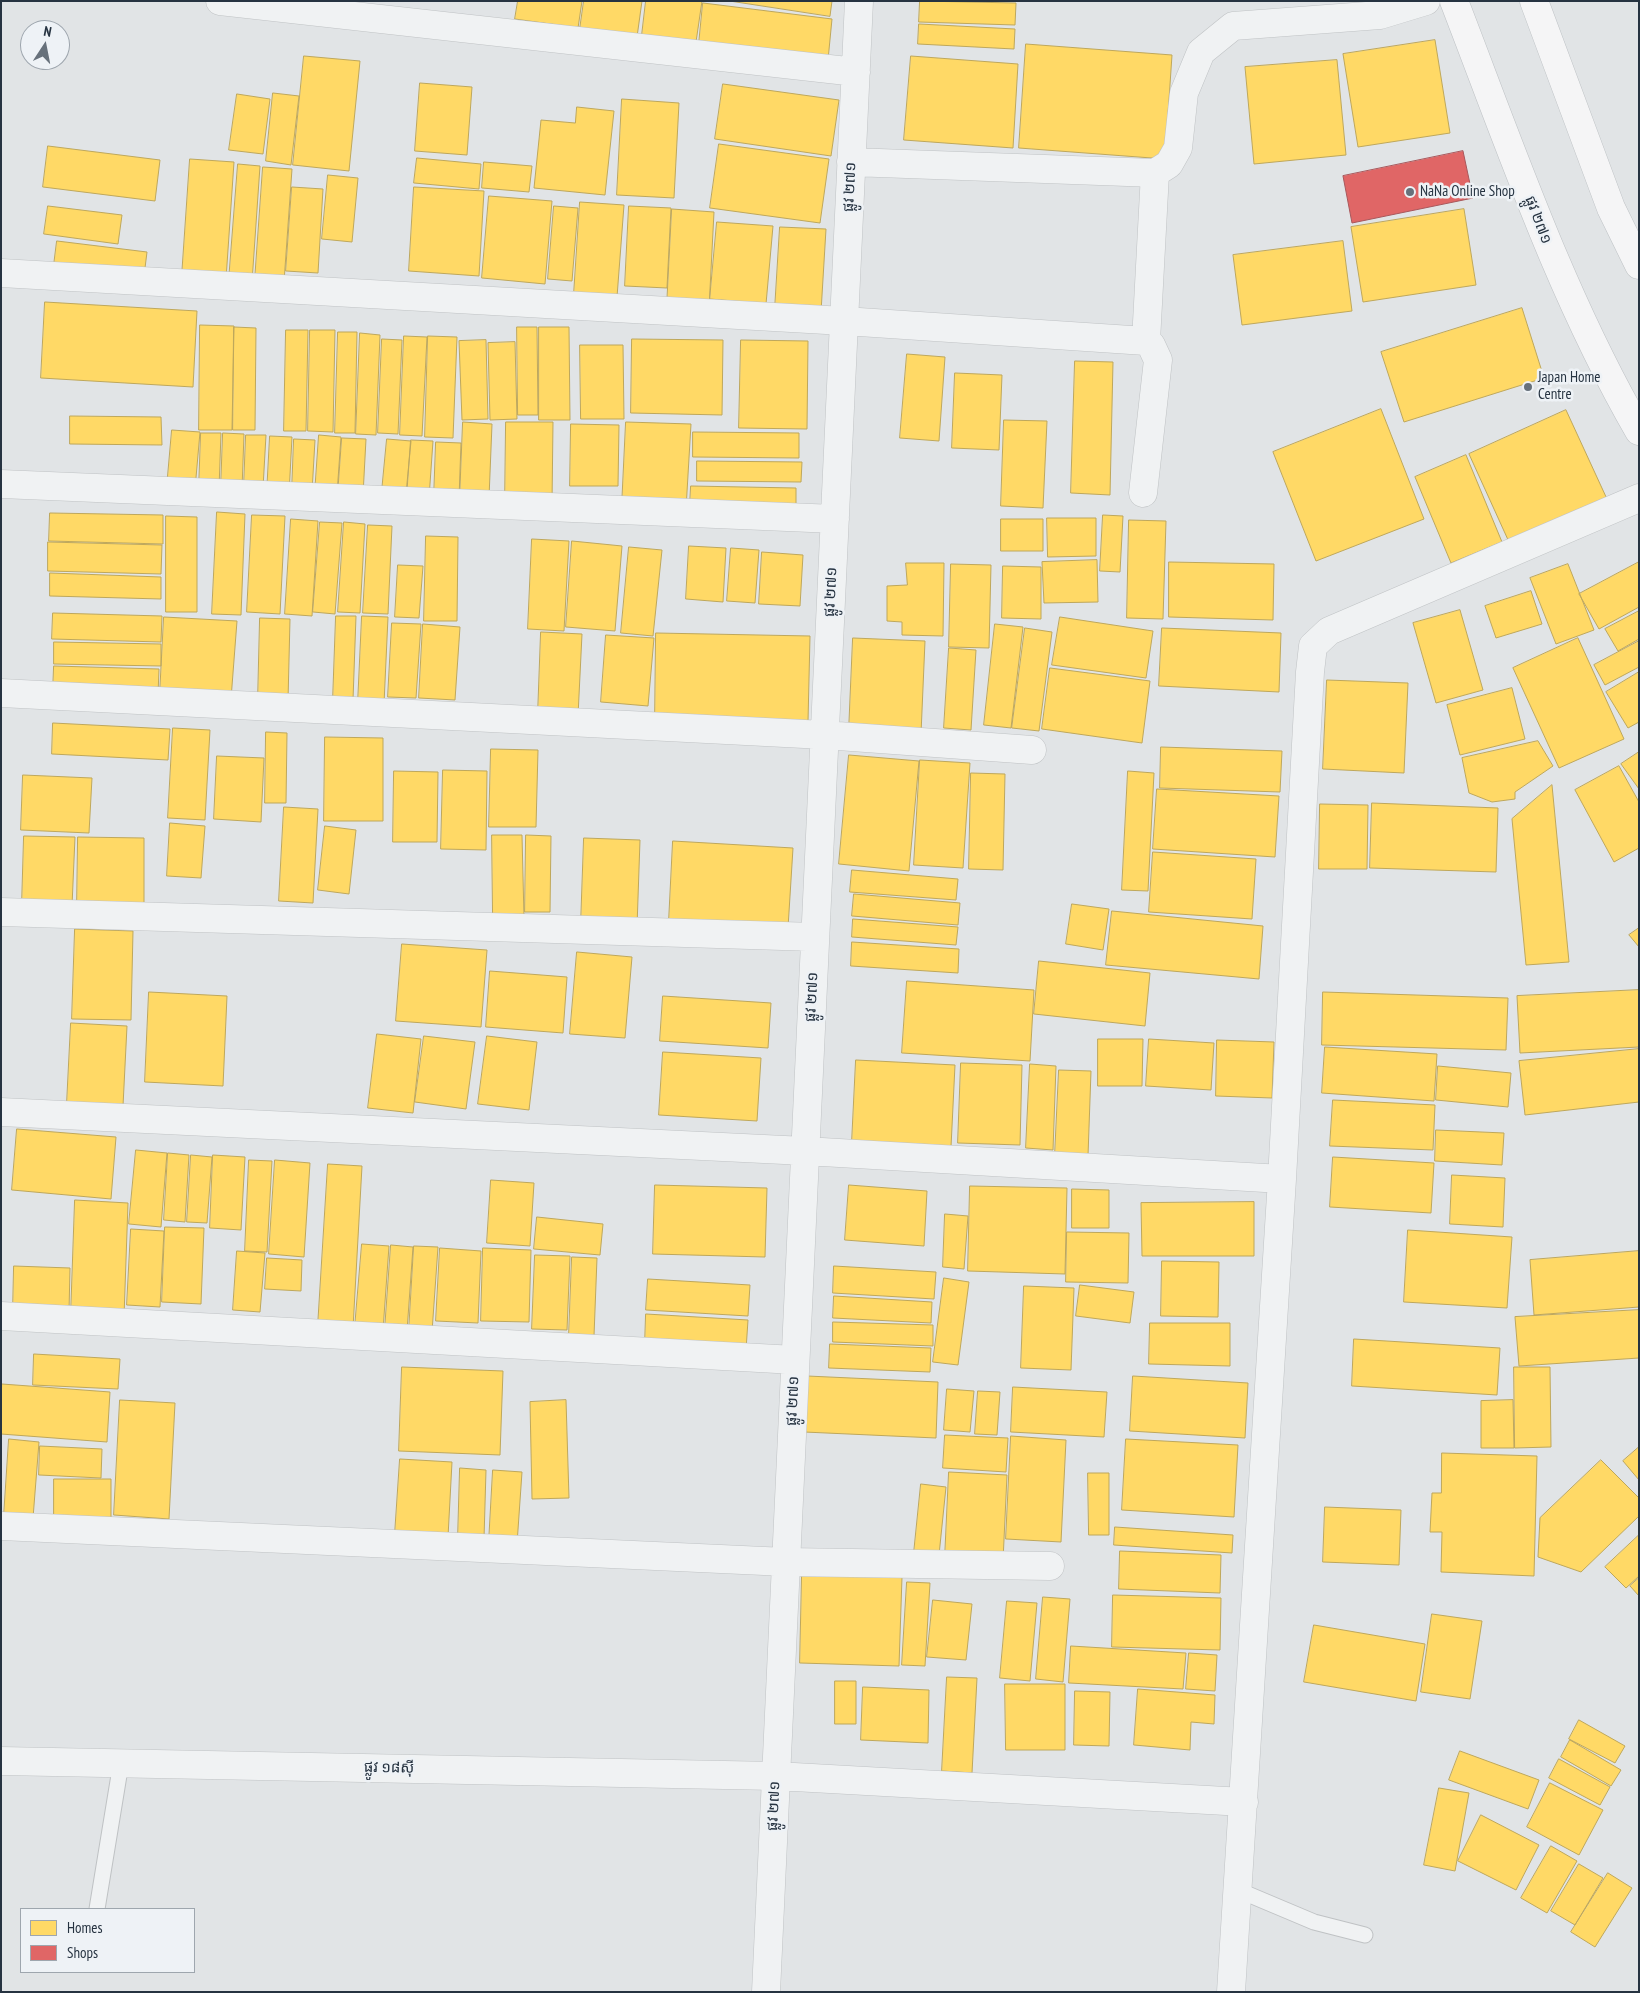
<!DOCTYPE html>
<meta charset="utf-8">
<style>
body{margin:0}
#map{position:relative;width:1640px;height:1993px;overflow:hidden;background:#e1e4e6;font-family:"PT Sans Narrow",sans-serif}
canvas{display:block}
.frame{position:absolute;inset:0;border:2px solid #263341;pointer-events:none}
.legend{position:absolute;left:20px;top:1908px;width:175px;height:65px;box-sizing:border-box;background:#eef2f6;border:1px solid #9ea6ae;margin:0;padding:6px 9px;list-style:none;font-size:15px;color:#263341}
.legend li{display:flex;align-items:center;gap:10px;height:25px}
.legend b{width:25px;border:1px solid #9ea6ae}
.north{position:absolute;left:20px;top:20px;width:50px;height:50px;box-sizing:border-box;background:#eef2f6;border:1px solid #9ea6ae;border-radius:50%;rotate:11deg;font-size:14px;font-weight:700;line-height:20px;text-align:center;color:#263341}
.north::after{content:'';display:block;margin:auto;width:18px;height:22px;background:#67717b;clip-path:polygon(50% 0,100% 100%,50% 72%,0 100%)}
</style>
<div id="map">
<canvas width="1640" height="1993"></canvas>
<div class="frame"></div>
<ul class="legend">
<li><b style="height:14px;background:#ffd966"></b>Homes</li>
<li><b style="height:14px;background:#e06666"></b>Shops</li>
</ul>
<div class="north">N</div>
</div>
<script>
const g = document.querySelector('canvas').getContext('2d');
g.lineJoin = 'round';
function fillPath(path, color) {
  g.fillStyle = color;
  g.fill(path, 'evenodd');
}
function stroke(path, color, width, dash) {
  g.strokeStyle = color;
  g.lineWidth = width;
  g.lineCap = dash ? 'butt' : 'round';
  g.setLineDash(dash || []);
  g.stroke(path);
}
function label(font, color, halo, rows, align = 'center') {
  g.font = font + ' "PT Sans Narrow","Noto Sans Khmer",sans-serif';
  g.lineWidth = 5;
  g.setLineDash([]);
  g.textBaseline = 'middle';
  g.strokeStyle = halo;
  g.fillStyle = color;
  for (const [text, x, y, turn = 0] of rows) {
    g.save();
    g.translate(x, y);
    g.rotate((+turn || 0) * Math.PI / 180);
    g.textAlign = isNaN(turn) ? turn : align;
    if (halo) g.strokeText(text, 0, 0);
    g.fillText(text, 0, 0);
    g.restore();
  }
}
const homes = new Path2D(`
 M518 1H582L578 28 515 19Z
 M584 1H642L637 37 580 29Z
 M646 1H702L696 42 642 35Z
 M730 1H832L830 16Z
 M920 1 1016 3 1015 25 919 22Z
 M703 3 832 19 828 60 699 44Z
 M919 24 1015 29 1014 49 918 44Z
 M1435 40 1450 133 1358 147 1343 54Z
 M1026 44 1172 55 1165 159 1019 148Z
 M304 56 360 61 349 171 293 165Z
 M911 56 1018 64 1013 148 904 140Z
 M1337 60 1346 155 1254 164 1245 67Z
 M420 83 472 87 467 155 415 151Z
 M723 84 839 100 831 156 715 139Z
 M273 93 299 96 291 165 266 161Z
 M237 94 270 99 263 154 229 150Z
 M622 99 679 103 674 198 617 195Z
 M577 107 614 111 605 195 534 188 541 120 575 123Z
 M719 144 829 159 820 223 710 208Z
 M48 146 160 160 155 201 43 187Z
 M417 158 481 164 479 189 414 183Z
 M190 159 234 162 226 279 182 276Z
 M484 162 532 166 529 192 482 188Z
 M238 164 260 166 252 282 229 280Z
 M263 167 292 169 284 282 255 280Z
 M328 175 358 178 352 242 322 239Z
 M292 187 323 189 318 273 286 271Z
 M414 187 484 191 479 276 409 271Z
 M489 196 552 201 545 284 482 278Z
 M580 202 624 205 617 297 574 294Z
 M48 206 122 215 118 244 44 234Z
 M554 206 578 208 572 281 548 279Z
 M629 206 671 208 667 288 625 286Z
 M672 209 714 212 709 309 667 306Z
 M1464 209 1476 285 1363 302 1351 227Z
 M717 222 773 226 766 304 710 299Z
 M780 227 826 229 821 312 775 309Z
 M57 241 147 252 144 276 54 265Z
 M1343 241 1352 311 1242 325 1233 255Z
 M45 302 197 311 193 387 41 378Z
 M1522 308 1544 378 1404 422 1381 352Z
 M200 325 234 326 232 430H199Z
 M234 327 256 328 255 430H233Z
 M517 327H537L538 415H518Z
 M539 327H569L570 420H539Z
 M286 330H308L306 431H284Z
 M310 330H335L333 432 308 431Z
 M338 332H357L355 433H335Z
 M360 333 380 335 376 435 356 434Z
 M404 336 427 337 422 436 400 435Z
 M428 336 457 337 453 438 425 437Z
 M382 339 402 340 398 434 378 433Z
 M632 339 723 340 722 415 631 413Z
 M486 340 488 419 462 420 459 341Z
 M741 340 808 341 807 429 739 428Z
 M515 342 517 419 490 420 488 343Z
 M580 345H623L624 419H581Z
 M907 354 945 357 939 441 900 438Z
 M1075 361 1113 362 1110 495 1071 493Z
 M955 373 1002 375 999 450 952 448Z
 M1381 409 1424 519 1316 561 1273 452Z
 M1566 410 1607 499 1509 542 1469 454Z
 M70 416 161 417 162 445 70 444Z
 M1004 420 1047 421 1043 508 1001 506Z
 M463 422 492 424 489 498 460 497Z
 M506 422H553L552 504 505 503Z
 M626 422 691 424 686 509 622 506Z
 M571 424 619 425 618 486H570Z
 M172 430 200 432 195 489 167 487Z
 M693 432 799 433V458L693 457Z
 M201 433H221L219 489 199 488Z
 M223 433 244 434 242 489 221 488Z
 M246 435H266L263 488 244 486Z
 M319 435 341 437 337 494 315 493Z
 M270 436 292 437 289 494 267 493Z
 M342 438 366 439 363 495 338 494Z
 M294 439 315 440 312 492 292 491Z
 M387 439 411 441 406 494 382 491Z
 M411 440 433 441 429 498 407 496Z
 M436 442 461 443 459 499 434 498Z
 M1466 455 1502 542 1451 563 1415 477Z
 M697 461 802 462 801 482 697 481Z
 M691 486 796 488V507L690 505Z
 M217 512 245 514 241 615 212 614Z
 M50 513 163 515V544L49 541Z
 M252 515 285 516 280 614 247 612Z
 M1103 515 1123 516 1120 572 1100 571Z
 M166 516 197 517V612H166Z
 M1047 518H1096V556L1048 557Z
 M291 519 318 521 312 616 285 614Z
 M1001 519H1043V551H1001Z
 M1129 520 1166 521 1163 619 1127 618Z
 M320 522 342 523 335 614 313 612Z
 M344 522 365 524 360 613 338 612Z
 M368 525 392 526 388 614 363 613Z
 M426 536 458 537 457 621H424Z
 M532 539 569 541 564 631 528 629Z
 M572 541 622 546 615 631 566 627Z
 M48 542 162 545 161 574 48 571Z
 M689 546 726 548 723 602 686 599Z
 M629 547 662 550 653 636 621 633Z
 M731 548 759 550 755 603 727 601Z
 M762 552 803 555 800 606 759 604Z
 M1097 560 1098 602 1044 603 1042 562Z
 M1169 562 1274 564 1273 620 1169 617Z
 M1639 562V607L1599 629 1579 594Z
 M906 563H944L943 636 902 635V622L887 621V586L907 585Z
 M951 564 991 565 989 648 949 647Z
 M1568 564 1594 630 1556 644 1530 578Z
 M398 565 423 566 419 618 395 617Z
 M1003 566 1041 567V619L1002 618Z
 M50 573 161 577V599L50 596Z
 M1531 591 1542 624 1496 638 1485 606Z
 M1460 610 1483 690 1436 703 1413 623Z
 M1639 611V639L1618 651 1605 629Z
 M53 613 162 616 161 642 52 639Z
 M336 616H356L353 700H333Z
 M362 616 388 617 384 704 358 703Z
 M164 617 237 621 231 699 160 694Z
 M1060 617 1153 631 1146 678 1052 665Z
 M260 618 290 619 288 701 258 700Z
 M392 623 421 624 416 698 388 697Z
 M423 624 460 627 455 700 419 698Z
 M995 624 1023 627 1011 728 984 725Z
 M1025 628 1052 632 1039 731 1012 728Z
 M1162 628 1281 633 1279 692 1159 686Z
 M541 632 582 634 578 716 538 714Z
 M656 633 810 636 808 722 655 720Z
 M606 635 654 638 648 706 601 702Z
 M853 638 925 641 921 734 849 731Z
 M1578 638 1624 739 1559 768 1513 668Z
 M1639 641V667L1605 685 1594 665Z
 M54 642 161 644V666L54 664Z
 M949 648 976 650 971 730 944 728Z
 M54 666 159 669 158 695 53 692Z
 M1050 668 1150 681 1142 743 1042 729Z
 M1639 672V722L1628 728 1606 692Z
 M1327 680 1408 683 1404 773 1323 769Z
 M1512 688 1525 739 1460 755 1447 705Z
 M53 723 170 729 168 760 52 754Z
 M173 728 210 730 205 820 168 818Z
 M266 732 287 733 286 803H265Z
 M325 737 383 738V821H324Z
 M1538 741 1553 766 1515 792V799L1492 802 1469 793 1462 758Z
 M1161 747 1282 751 1280 792 1160 788Z
 M491 749 538 750 536 827H489Z
 M1639 752V789L1621 764Z
 M849 755 919 761 909 871 839 864Z
 M217 756 264 758 261 822 214 819Z
 M920 760 970 763 963 868 914 865Z
 M1619 766 1639 802V848L1614 862 1575 790Z
 M443 770 487 771 486 850 441 849Z
 M394 771 438 772 437 842H393Z
 M1128 771 1154 773 1148 891 1122 890Z
 M971 773 1005 774 1003 870 969 869Z
 M23 775 92 778 89 833 21 830Z
 M1552 785 1569 962 1526 965 1512 819Z
 M1157 789 1279 796 1275 857 1153 849Z
 M1372 803 1498 808 1496 872 1370 868Z
 M1320 804 1368 805 1367 869H1319Z
 M284 807 318 809 313 903 279 901Z
 M170 823 205 826 201 878 167 876Z
 M325 826 356 830 349 894 318 890Z
 M492 835H522L524 918H493Z
 M526 835 551 836 550 912H525Z
 M24 836 75 837 72 906 22 904Z
 M78 837 144 838V906H77Z
 M584 838 640 840 637 927 581 924Z
 M673 841 793 848 788 928 669 921Z
 M1153 852 1256 859 1252 919 1149 912Z
 M852 870 958 879 956 900 850 892Z
 M854 894 960 903 958 925 852 916Z
 M1072 904 1109 909 1103 950 1066 944Z
 M1112 911 1263 926 1259 979 1106 965Z
 M853 919 958 927 956 945 852 937Z
 M1639 928V947L1629 935Z
 M75 929 133 931 131 1020 72 1019Z
 M852 942 959 949 958 973 851 966Z
 M402 944 487 950 481 1027 396 1021Z
 M577 952 632 957 625 1038 570 1034Z
 M1039 961 1150 973 1145 1026 1034 1014Z
 M490 971 567 977 563 1033 486 1027Z
 M907 981 1034 990 1030 1061 902 1053Z
 M1639 990V1047L1520 1053 1517 996Z
 M149 992 227 996 223 1086 145 1082Z
 M1323 992 1508 998 1506 1050 1322 1045Z
 M663 996 771 1003 768 1048 660 1041Z
 M71 1023 127 1026 123 1106 67 1103Z
 M377 1034 421 1039 413 1113 368 1108Z
 M424 1036 475 1042 466 1109 415 1102Z
 M487 1036 537 1042 529 1110 478 1104Z
 M1098 1039H1143L1142 1086H1098Z
 M1149 1039 1214 1043 1211 1090 1146 1086Z
 M1217 1040 1274 1042 1272 1098 1216 1096Z
 M1325 1047 1437 1054 1434 1101 1322 1093Z
 M1639 1049V1102L1525 1115 1519 1061Z
 M663 1052 761 1058 757 1121 659 1115Z
 M856 1060 955 1065 951 1147 852 1142Z
 M961 1063 1022 1065 1020 1145 958 1143Z
 M1030 1064 1056 1066 1053 1150 1026 1148Z
 M1438 1066 1511 1073 1508 1107 1436 1100Z
 M1059 1070 1091 1071 1088 1156 1055 1155Z
 M1333 1100 1435 1105 1433 1150 1330 1146Z
 M17 1129 116 1137 111 1199 12 1190Z
 M1436 1130 1504 1133 1502 1165 1435 1161Z
 M136 1150 167 1153 161 1227 129 1224Z
 M168 1153 189 1155 185 1222 164 1220Z
 M191 1155 212 1157 207 1223 187 1222Z
 M213 1155 245 1157 241 1230 210 1228Z
 M1333 1157 1434 1163 1431 1213 1330 1207Z
 M249 1160 272 1161 267 1252 245 1251Z
 M275 1160 310 1163 304 1257 269 1254Z
 M328 1164 362 1166 353 1328 318 1326Z
 M1452 1175 1505 1178 1503 1227 1450 1224Z
 M491 1180 534 1183 530 1246 487 1243Z
 M655 1185 767 1188 765 1257 653 1254Z
 M849 1185 927 1191 924 1246 845 1240Z
 M970 1186 1067 1188 1065 1274 968 1271Z
 M1072 1189 1109 1190V1228H1072Z
 M75 1200 128 1203 124 1317 71 1315Z
 M1254 1202V1256H1142L1141 1203Z
 M945 1214 968 1216 964 1269 943 1267Z
 M537 1217 603 1224 600 1255 534 1249Z
 M165 1227 204 1228 201 1304 162 1302Z
 M131 1229 164 1231 160 1307 127 1305Z
 M1408 1230 1512 1237 1507 1308 1404 1302Z
 M1067 1232 1129 1233 1128 1283 1066 1282Z
 M362 1244 389 1246 383 1330 355 1327Z
 M391 1245 413 1247 407 1331 385 1329Z
 M414 1246 438 1247 432 1332 409 1331Z
 M440 1248 481 1251 478 1323 436 1321Z
 M483 1248 531 1250 529 1322 481 1321Z
 M237 1251 265 1253 260 1312 233 1310Z
 M1639 1251V1307L1534 1315 1530 1260Z
 M535 1255 570 1256 567 1330 532 1329Z
 M572 1257 597 1258 594 1336 569 1335Z
 M267 1258 302 1260 301 1291 265 1289Z
 M1162 1261 1219 1262 1218 1317 1161 1316Z
 M14 1266 70 1268 69 1312 13 1310Z
 M834 1266 936 1272 934 1299 833 1293Z
 M944 1278 969 1282 958 1365 933 1362Z
 M648 1279 750 1285 748 1316 646 1310Z
 M1080 1285 1134 1292 1130 1323 1076 1316Z
 M1024 1286 1074 1288 1071 1370 1021 1368Z
 M834 1296 932 1302 931 1323 833 1318Z
 M1639 1310V1358L1519 1366 1515 1317Z
 M646 1314 748 1320 746 1350 645 1344Z
 M833 1322 933 1325V1346L833 1342Z
 M1150 1323H1230V1366L1149 1364Z
 M1354 1339 1500 1348 1497 1395 1352 1386Z
 M830 1344 931 1348 930 1372 829 1368Z
 M34 1354 120 1359 118 1389 33 1385Z
 M402 1367 503 1371 500 1455 399 1451Z
 M1514 1367H1550L1551 1447 1515 1448Z
 M807 1376 938 1382 936 1438 804 1432Z
 M1133 1376 1248 1383 1245 1438 1130 1431Z
 M2 1384 110 1392 107 1442 1 1434Z
 M1013 1387 1107 1392 1104 1437 1011 1432Z
 M947 1389 974 1391 970 1432 944 1430Z
 M978 1391 1000 1392 997 1435 975 1434Z
 M120 1400 175 1403 169 1519 114 1515Z
 M566 1400 569 1498 532 1499 530 1402Z
 M1513 1400 1514 1448H1481V1401Z
 M945 1435 1008 1438 1006 1472 943 1468Z
 M1011 1436 1066 1440 1061 1542 1006 1539Z
 M9 1439 39 1442 33 1518 4 1516Z
 M1126 1439 1238 1445 1234 1517 1122 1510Z
 M40 1446 102 1449 101 1478 39 1475Z
 M1639 1447V1480L1623 1461Z
 M1442 1453 1537 1456 1534 1576 1441 1572 1442 1532H1430L1432 1493H1441Z
 M400 1459 452 1462 448 1537 395 1534Z
 M1601 1460 1639 1498V1516L1581 1572 1538 1557 1540 1518Z
 M460 1468 486 1470 484 1539 458 1538Z
 M493 1470 522 1472 517 1544 489 1542Z
 M949 1472 1007 1475 1003 1561 945 1558Z
 M1088 1473H1109V1535H1089Z
 M54 1479H111V1522H54Z
 M921 1484 946 1487 939 1555 914 1553Z
 M1325 1507 1401 1510 1399 1565 1323 1562Z
 M1115 1527 1233 1535 1232 1553 1114 1545Z
 M1639 1535V1576L1626 1588 1605 1567Z
 M1120 1551 1221 1555 1220 1593 1119 1589Z
 M802 1574 902 1577 899 1666 800 1663Z
 M1639 1578V1596L1630 1586Z
 M907 1582 930 1583 925 1666 902 1665Z
 M1113 1595 1221 1598 1220 1650 1112 1647Z
 M1043 1597 1070 1599 1063 1682 1036 1679Z
 M933 1600 972 1604 966 1660 927 1657Z
 M1007 1601 1037 1603 1030 1681 1000 1678Z
 M1432 1614 1482 1621 1470 1699 1421 1692Z
 M1314 1625 1425 1644 1416 1701 1304 1682Z
 M1071 1646 1186 1653 1183 1689 1069 1683Z
 M1189 1653 1217 1655 1215 1691 1186 1689Z
 M947 1677 977 1678 972 1773 942 1771Z
 M835 1681H856V1724H835Z
 M1005 1684H1065V1750H1006Z
 M863 1687 929 1690 928 1743 861 1740Z
 M1138 1689 1215 1695 1214 1724 1191 1722 1190 1750 1134 1745Z
 M1075 1691 1110 1692 1109 1746 1074 1745Z
 M1579 1720 1625 1746 1615 1763 1569 1739Z
 M1570 1740 1621 1770 1611 1786 1561 1757Z
 M1460 1751 1539 1780 1528 1809 1449 1780Z
 M1559 1759 1610 1787 1600 1805 1549 1778Z
 M1550 1783 1603 1810 1579 1855 1527 1827Z
 M1439 1788 1469 1793 1455 1871 1424 1865Z
 M1481 1815 1539 1845 1516 1890 1458 1861Z
 M1551 1846 1577 1861 1547 1913 1521 1898Z
 M1579 1864 1603 1878 1575 1925 1551 1911Z
 M1608 1873 1632 1888 1595 1947 1571 1932Z`);
fillPath(homes, '#ffd966');
stroke(homes, '#bea75b', 1);
const shops = new Path2D(`
 M1463 151 1473 198 1352 223 1343 176Z`);
fillPath(shops, '#e06666');
stroke(shops, '#a8575b', 1);
const service = new Path2D(`
 M1238 1890 1314 1922 1365 1935
 M97 1909 121 1763`);
const minor = new Path2D(`
 M220 1 856 72
 M851 162 1155 173 1169 164 1178 148 1184 93 1201 52 1233 26 1380 15 1426 1
 M1 273 844 321 1146 341 1151 345 1158 360 1143 493
 M1146 341 1155 173
 M1 484 835 519
 M1 693 824 735 1032 750
 M1 912 815 937
 M1 1112 805 1151 1282 1179
 M1 1316 795 1360
 M1 1526 786 1562 1050 1566
 M1 1761 776 1776 1244 1802
 M766 1992 859 1
 M1231 1992 1282 1179 1310 672 1313 646 1329 631 1639 498`);
const primary = new Path2D(`
 M1454 1C1510 146 1561 296 1639 431
 M1534 1 1611 208 1639 265`);
stroke(service, '#bfc2c4', 17);
stroke(minor, '#bfc2c4', 29);
stroke(primary, '#bdc1c4', 29);
stroke(service, '#f0f2f3', 15);
stroke(minor, '#f0f2f3', 28);
stroke(primary, '#f5f5f6', 28);
for (const [x, y, r, color] of [
 [1410,192,5,"#67717b"],
 [1528,387,5,"#67717b"]
]) {
  const dot = new Path2D();
  dot.arc(x, y, r, 0, 2 * Math.PI);
  g.fillStyle = color;
  g.fill(dot);
  stroke(dot, '#eef2f6', 2);
}
label('15px', '#263341', '#eef2f6', [
 ["ផ្លូវ ២៧១",850,187,-87],
 ["ផ្លូវ ២៧១",1538,220,69],
 ["ផ្លូវ ២៧១",831,592,-87],
 ["ផ្លូវ ២៧១",812,997,-87],
 ["ផ្លូវ ២៧១",793,1401,-87],
 ["ផ្លូវ ១៨ស៊ី",389,1768,1],
 ["ផ្លូវ ២៧១",774,1806,-87]
]);
label('15px', '#263341', '#eef2f6', [
 ["NaNa Online Shop",1420,192],
 ["Japan Home",1538,378],
 ["Centre",1538,395]
], 'left');
</script>
